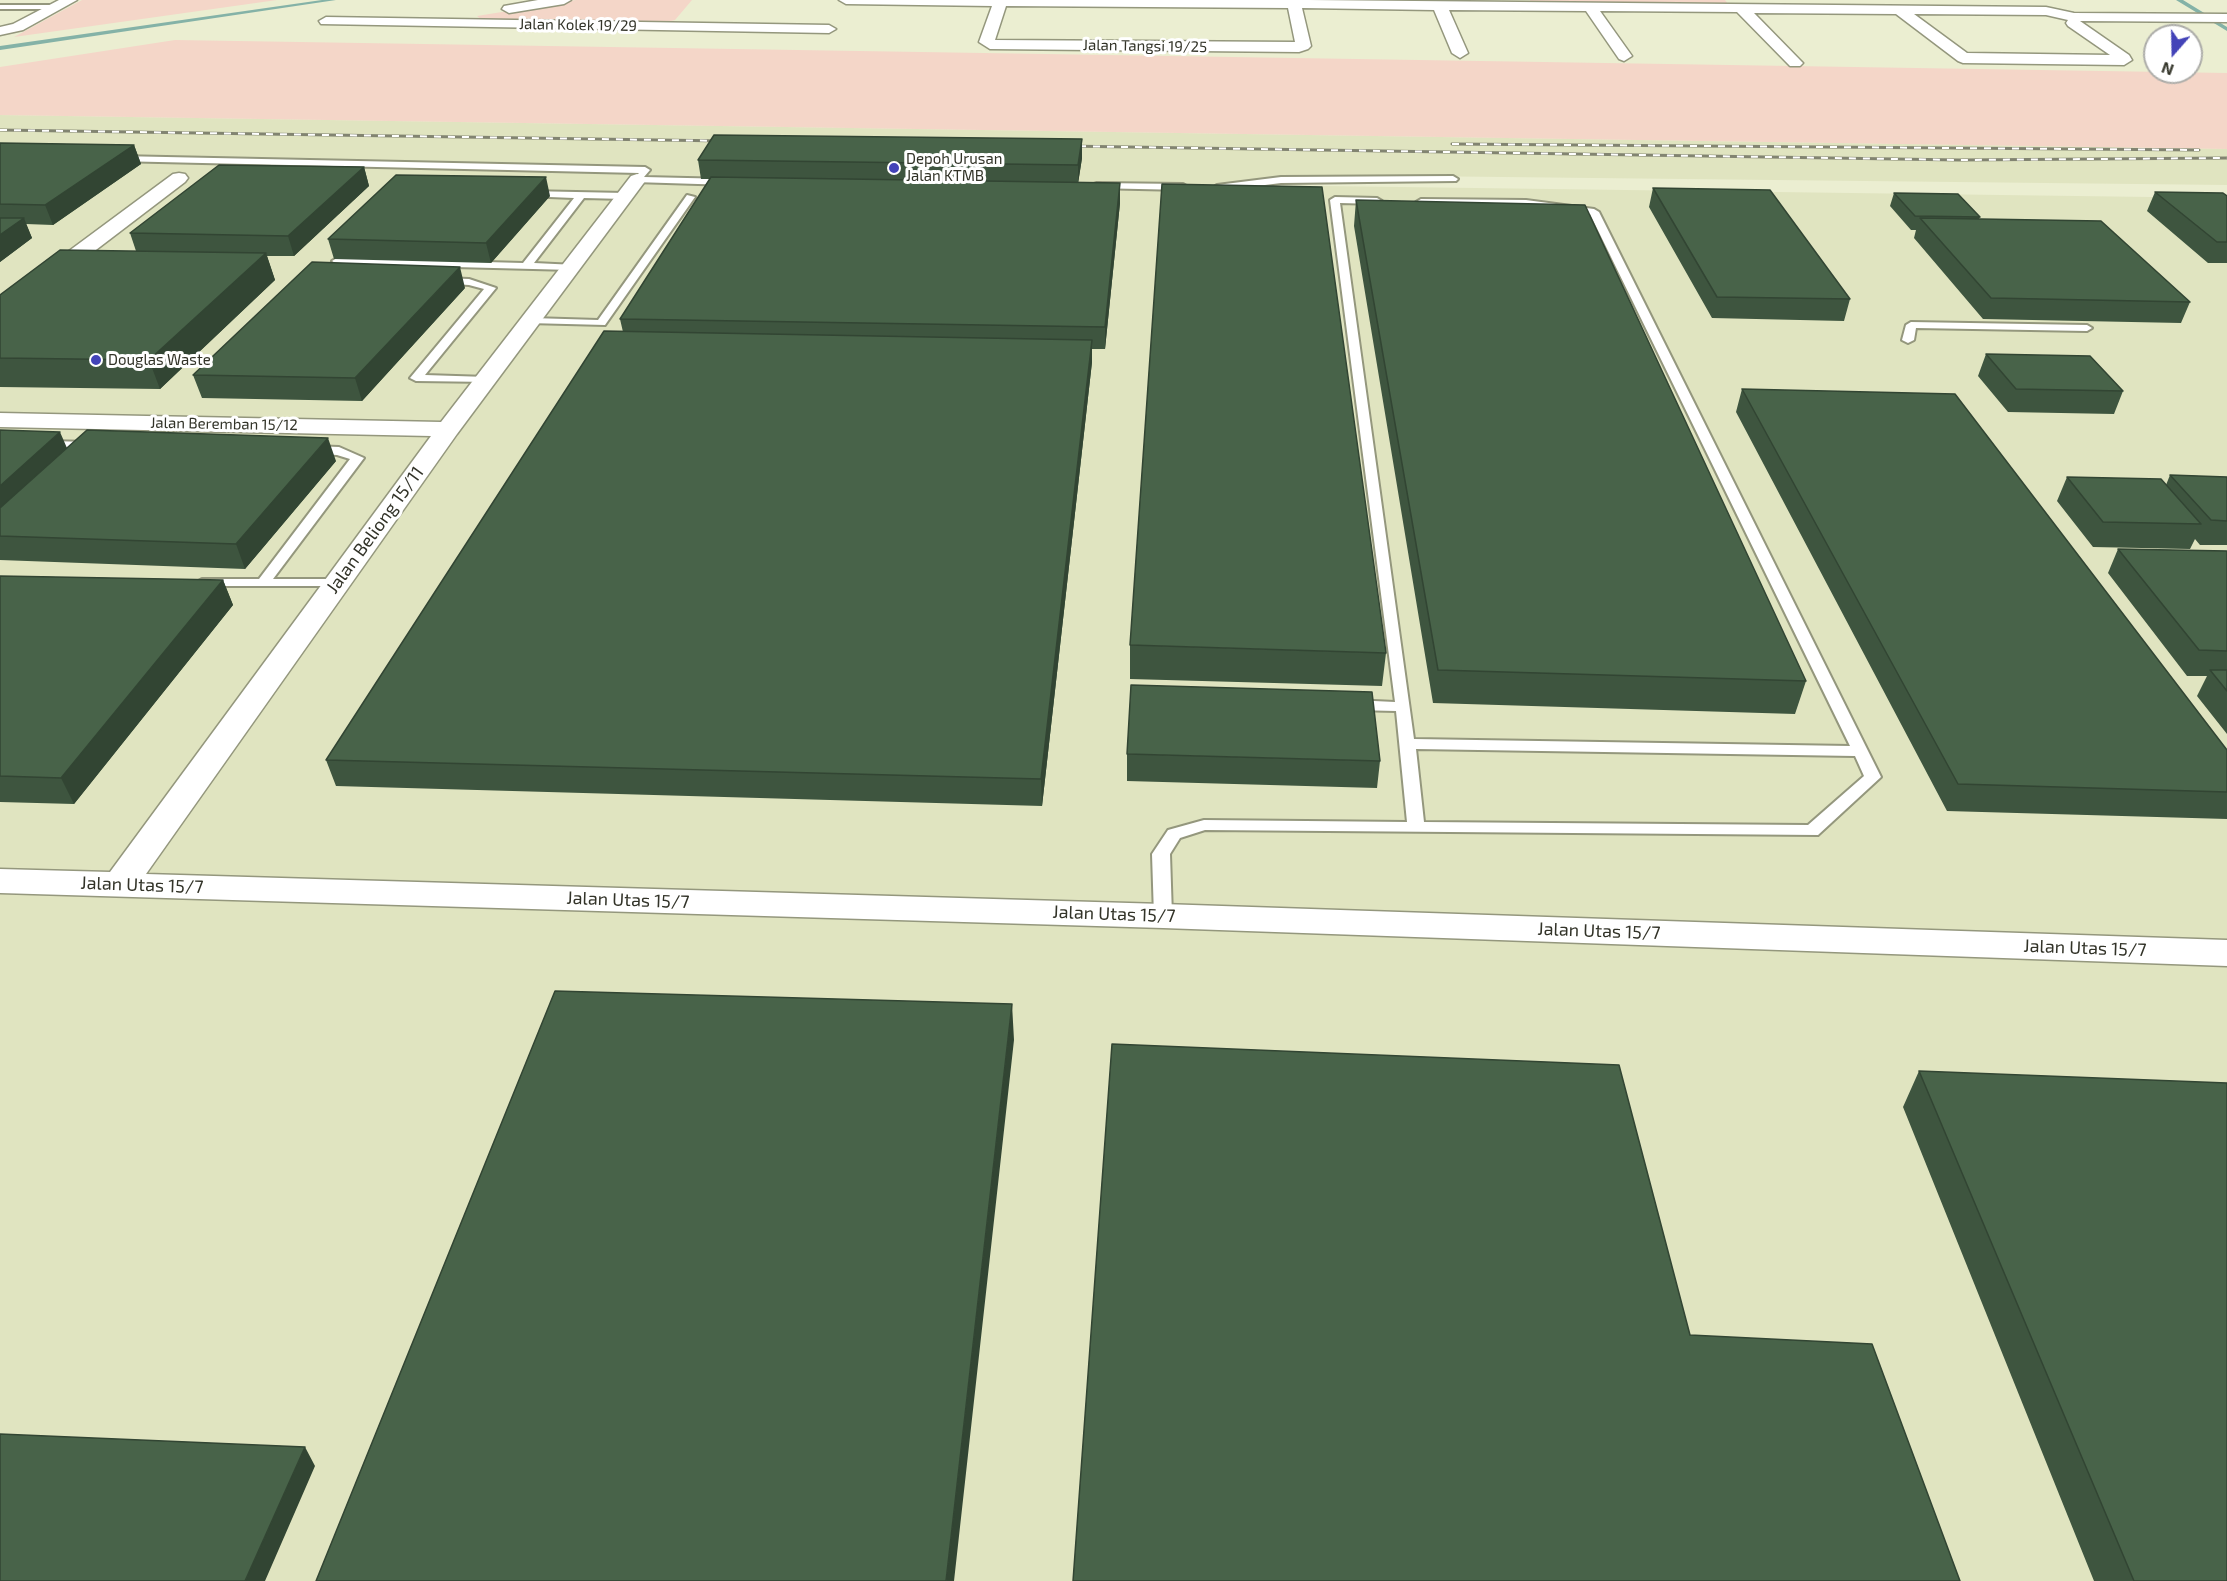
<!DOCTYPE html>
<style>
body{margin:0}
#map{position:relative;width:2227px;height:1581px;overflow:hidden;background:#ebeed1;font-family:"Exo 2",sans-serif}
canvas{display:block}
.north{position:absolute;left:2143px;top:24px;width:60px;height:60px;box-sizing:border-box;background:#fff;border:2px solid #adada9;border-radius:50%;rotate:200deg;font-size:16px;font-weight:700;line-height:24px;text-align:center;color:#323328}
.north::after{content:'';display:block;margin:auto;width:21px;height:27px;background:#4343b8;clip-path:polygon(50% 0,100% 100%,50% 72%,0 100%)}
</style>
<div id="map">
<canvas width="2227" height="1581"></canvas>
<div class="north">N</div>
</div>
<script>
const g = document.querySelector('canvas').getContext('2d');
g.lineJoin = 'round';
function fillPath(path, color) {
  g.fillStyle = color;
  g.fill(path, 'evenodd');
}
function stroke(path, color, width, dash) {
  g.strokeStyle = color;
  g.lineWidth = width;
  g.lineCap = dash ? 'butt' : 'round';
  g.setLineDash(dash || []);
  g.stroke(path);
}
function label(font, color, halo, rows, align = 'center') {
  g.font = font + ' "Exo 2",sans-serif';
  g.lineWidth = 6;
  g.setLineDash([]);
  g.textBaseline = 'middle';
  g.strokeStyle = halo;
  g.fillStyle = color;
  for (const [text, x, y, turn = 0] of rows) {
    g.save();
    g.translate(x, y);
    g.rotate((+turn || 0) * Math.PI / 180);
    g.textAlign = isNaN(turn) ? turn : align;
    if (halo) g.strokeText(text, 0, 0);
    g.fillText(text, 0, 0);
    g.restore();
  }
}
fillPath(new Path2D(`
 M0 115 2227 149V185L1322 175 1274 177 1250 185 2227 198V1581H0Z`), '#e0e4c0');
fillPath(new Path2D(`
 M82 0H277L14 37Z
 M576 0H692L675 20 659 24 482 20 477 16Z
 M1530 0H1725L1729 5 1531 3Z
 M175 40 2227 73V149L0 115V67Z`), '#f4d6c8');
fillPath(new Path2D(`
 M322 0H336L0 50V46Z
 M2176 0H2183L2227 27V31Z`), '#84b2a7');
const service = new Path2D(`
 M0 5H56L60 7 56 9H0Z
 M118 156 645 167 650 170 644 177 730 179 735 182 730 185 634 182 632 180 639 173 115 161V157Z
 M1453 176 1458 179 1456 181 1281 183 1217 191 1212 188 1217 185 1281 177Z
 M1097 183 1183 184 1188 187 1183 190 1094 188V184Z
 M527 191 625 193 630 196 625 199 584 198 534 263 576 265 577 267 572 270 337 264 332 261 337 258 523 263 574 198 524 196 522 194Z
 M687 195 695 197 605 325 528 323V319L532 318 598 320Z
 M1335 197 1377 198 1382 201 1377 204 1340 203 1414 739 1850 746 1590 214 1526 206 1421 205 1416 202 1421 199 1526 200 1594 209 1599 212 1881 777 1818 835 1205 830 1180 838 1170 854 1172 916 1169 920 1163 922 1157 920 1154 916 1152 854 1168 830 1204 820 1407 822 1396 711 1353 710 1345 705 1353 700 1395 702 1330 200ZM1416 749 1855 756 1864 776 1808 825 1424 822Z
 M442 278 469 279 496 288 425 375 487 377 493 380 491 382 416 381 410 378 484 289 469 285 438 283 437 281Z
 M1911 322 2087 325 2092 328 2087 331 1916 328 1914 340 1908 343 1902 340 1906 325Z
 M0 440 93 442 99 446 93 450 0 448Z
 M311 446 339 447 364 458 273 579H336L343 583 341 586H197L195 583 202 579H259L350 459 337 455 307 453 305 450 307 447Z`);
const minor = new Path2D(`
 M59 0H77L23 30 0 35V27L13 24Z
 M538 0H571L564 4 509 13 502 9 504 6Z
 M839 0H1309L2046 7 2074 13 2227 14V22L2080 21 2129 55 2132 60 2124 65 1963 63 1958 61 1896 14 1754 13 1800 60 1803 63 1800 66H1790L1737 12 1600 11 1632 56 1624 61 1619 59 1586 11 1449 10 1468 53 1460 58 1452 53 1434 10 1302 8 1311 46 1308 49 1299 52 990 49 979 42 992 6 846 4ZM1006 6 1288 8 1295 42 995 40ZM1914 14 2046 15 2068 20 2066 23 2068 26 2110 55 1967 53Z
 M326 17 829 25 836 29 829 33 321 24 319 21Z
 M179 173 185 174 188 178 185 182 8 317 0 318V302L173 174Z
 M637 174 643 176 646 180 643 184 457 434 146 874 1163 904 2227 940V966L1163 928 0 893V869L110 872 431 436 0 427V413L441 422 631 176Z`);
stroke(service, '#94977d', 4);
stroke(minor, '#94977d', 3);
fillPath(service, '#fff');
fillPath(minor, '#fff');
const rail = new Path2D(`
 M0 130 726 141
 M1452 144 2199 150
 M1065 146 1959 160 2227 158`);
stroke(rail, '#828471', 3);
stroke(rail, '#fff', 2, [7]);
fillPath(new Path2D(`
 M1082 139V158L1078 183H1120V203L1105 349H1092V362L1042 806 336 786 326 760 623 332 620 319 710 179H701L698 160Z
 M0 143 134 145 141 164 53 225 26 224 32 238 0 262Z
 M364 167 369 186 294 256H267L275 280 160 389 0 387V295L136 251 130 233Z
 M1653 188 1850 299 1844 321 1712 318 1649 207Z
 M2155 192 2227 196V263H2208L2147 211Z
 M1894 193 1980 217 1979 219 2190 302 2181 323 1983 319 1914 238 1916 230H1911L1890 206Z
 M550 196 491 263 334 259 328 239Z
 M1356 200 1806 681 1795 714 1433 703 1354 226Z
 M465 288 362 401 202 398 193 375Z
 M1986 354 2123 391 2114 414 2008 412 1978 376Z
 M1742 389 2227 750V819L1947 811 1736 412Z
 M0 430 67 448 336 461 245 569 0 560Z
 M2170 475 2227 477V545H2200L2195 539 2190 549 2093 547 2057 501 2067 477 2166 485Z
 M2118 549 2227 551V734L2197 696 2207 676H2187L2108 573Z
 M0 576 223 580 233 605 74 804 0 802Z
 M1130 645 1386 653 1382 686 1130 679Z
 M1127 754 1380 761 1377 788 1127 781Z
 M1919 1071 2227 1581H2094L1903 1107Z`), '#3e553f');
fillPath(new Path2D(`
 M1082 139V158L1078 184V165Z
 M134 145 141 164 53 225 45 205Z
 M364 167 369 186 294 256 288 236Z
 M546 177 550 196 491 263 486 243Z
 M1120 183V203L1105 349V327Z
 M24 218 32 238 0 262V235Z
 M266 253 275 280 160 389 149 360Z
 M460 267 465 288 362 401 355 378Z
 M1092 340V362L1042 806 1041 779Z
 M60 432 70 455 0 520V486Z
 M328 438 336 461 245 569 236 544Z
 M223 580 233 605 74 804 61 778Z
 M1012 1004 1014 1040 954 1581H946Z
 M305 1447 315 1466 265 1581H245Z`), '#324533');
const building = new Path2D(`
 M714 135 1082 139 1078 165 698 160Z
 M0 143 134 145 45 205 0 204Z
 M219 165 364 167 288 236 130 233Z
 M396 175 546 177 486 243 328 239Z
 M711 177 1120 183 1105 327 620 319Z
 M1162 184 1322 187 1386 653 1130 645Z
 M1653 188 1770 190 1850 299 1717 297Z
 M2155 192 2223 193 2227 196V242H2217Z
 M1894 193 1958 194 1980 217 1915 216Z
 M1356 200 1585 205 1806 681 1438 670Z
 M0 218H24L0 235Z
 M1920 218 2101 221 2190 302 1991 298Z
 M60 250 266 253 149 360 0 358V295Z
 M312 262 460 267 355 378 193 375Z
 M604 331 1092 340 1041 779 326 760Z
 M1986 354 2090 356 2123 391 2016 389Z
 M1742 389 1955 394 2227 750V792L1958 784Z
 M0 430 60 432 0 486Z
 M87 430 328 438 236 544 0 536V508Z
 M2170 475 2227 477V521L2211 520Z
 M2067 477 2161 479 2201 524 2103 522Z
 M2118 549 2227 551V651L2199 650Z
 M0 576 223 580 61 778 0 776Z
 M2210 670H2227V691Z
 M1131 685 1372 692 1380 761 1127 754Z
 M555 991 1012 1004 946 1581H316Z
 M1112 1044 1619 1065 1690 1335 1872 1344 1960 1581H1073Z
 M1919 1071 2227 1083V1581H2134Z
 M0 1434 305 1447 245 1581H0Z`);
fillPath(building, '#486349');
stroke(building, '#324533', 1.5);
for (const [x, y, r, color] of [
 [894,168,6,"#4343b8"],
 [96,360,6,"#4343b8"]
]) {
  const dot = new Path2D();
  dot.arc(x, y, r, 0, 2 * Math.PI);
  g.fillStyle = color;
  g.fill(dot);
  stroke(dot, '#fff', 2);
}
label('15px', '#323328', '#fff', [
 ["Jalan Kolek 19/29",578,25,1],
 ["Jalan Tangsi 19/25",1145,46,1],
 ["Jalan Beremban 15/12",224,424,1]
]);
label('15px', '#323328', '#fff', [
 ["Depoh Urusan",906,159],
 ["Jalan KTMB",906,176],
 ["Douglas Waste",108,360]
], 'left');
label('18px', '#323328', '#fff', [
 ["Jalan Beliong 15/11",375,530,-54],
 ["Jalan Utas 15/7",142,885,2],
 ["Jalan Utas 15/7",628,900,2],
 ["Jalan Utas 15/7",1114,914,2],
 ["Jalan Utas 15/7",1599,931,2],
 ["Jalan Utas 15/7",2085,948,2]
]);
</script>
